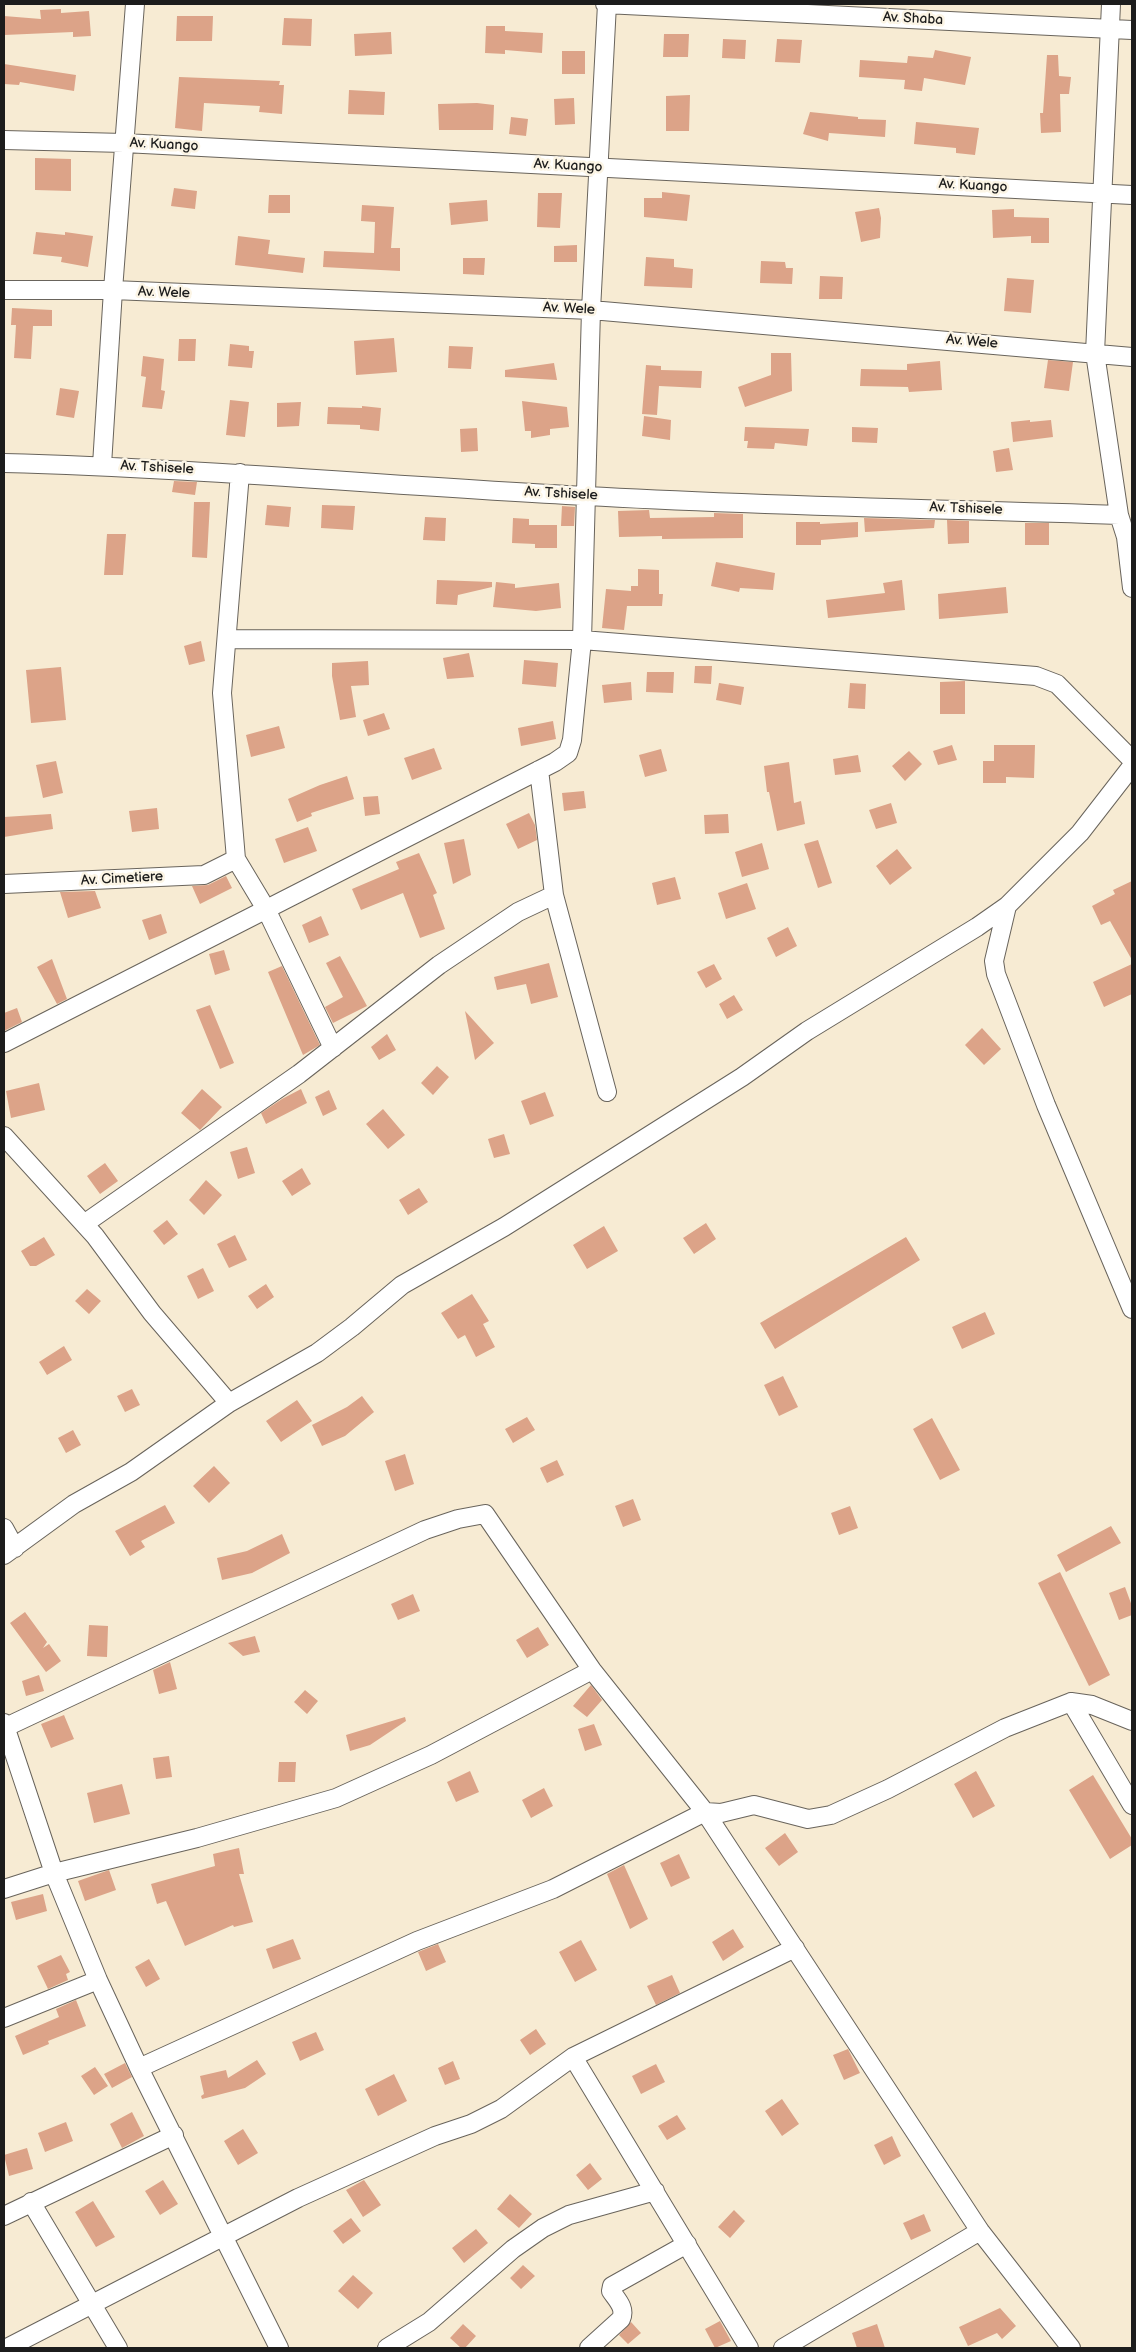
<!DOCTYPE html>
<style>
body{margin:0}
#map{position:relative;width:1136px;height:2352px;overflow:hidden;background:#f7ebd3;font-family:"Balsamiq Sans",sans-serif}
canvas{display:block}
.frame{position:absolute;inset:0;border:5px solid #1c1c1c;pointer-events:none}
</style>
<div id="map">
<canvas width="1136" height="2352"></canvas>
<div class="frame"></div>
</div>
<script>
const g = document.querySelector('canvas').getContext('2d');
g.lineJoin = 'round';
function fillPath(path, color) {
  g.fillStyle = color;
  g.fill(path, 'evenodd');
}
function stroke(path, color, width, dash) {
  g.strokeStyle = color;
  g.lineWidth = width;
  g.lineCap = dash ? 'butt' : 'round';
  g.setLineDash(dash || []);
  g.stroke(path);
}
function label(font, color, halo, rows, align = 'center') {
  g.font = font + ' "Balsamiq Sans",sans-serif';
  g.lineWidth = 5;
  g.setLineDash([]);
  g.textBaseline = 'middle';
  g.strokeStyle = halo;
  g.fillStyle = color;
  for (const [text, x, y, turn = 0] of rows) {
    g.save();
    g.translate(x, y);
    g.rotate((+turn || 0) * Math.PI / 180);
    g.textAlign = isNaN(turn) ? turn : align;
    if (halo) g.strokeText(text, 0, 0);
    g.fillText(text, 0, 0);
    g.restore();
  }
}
fillPath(new Path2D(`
 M61 9V13L89 11 91 36 73 37V32L4 35V16L41 19 40 10Z
 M177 16H213L212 41H176Z
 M284 18 312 19 311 46 282 45Z
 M486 26H505V31L543 33 542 53 505 50V54L485 53Z
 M391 32 392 54 355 56 354 34Z
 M664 34H689L688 57H663Z
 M723 39 746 40 745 59 722 58Z
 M777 39 802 40 800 63 775 62Z
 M935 50 971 57 965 85 924 78 922 91 904 89 905 80 859 77 860 60 907 63 908 56 933 58Z
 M562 51H585V74H562Z
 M1047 55H1058L1059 76 1071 77 1069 94H1060L1061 132 1041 133 1040 113H1043Z
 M4 64 76 75 74 91 20 82 19 85 4 84Z
 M179 77 280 81 279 85H284L282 114 259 112 260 106 204 103 202 131 175 128Z
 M349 90 385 92 384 115 348 114Z
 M690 95 689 131H666V96Z
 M574 98 575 124 555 125 554 99Z
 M477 103 494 105 493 130H439L438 104Z
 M810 112 858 117V119L886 120 885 137 829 133 828 141 803 134Z
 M511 117 528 119 526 136 509 134Z
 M916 122 979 128 975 155 956 153V148L914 144Z
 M35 158 71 159V191L35 190Z
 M174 188 197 191 195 209 171 206Z
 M662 192 690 195 687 221 644 217V198H662Z
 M538 193H562L560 228 537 227Z
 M269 195H290V213H268Z
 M487 200 488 221 451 225 449 203Z
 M362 205 394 207 391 248H400V271L323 267 324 251 374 253 375 222 361 221Z
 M879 208 881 218 880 238 861 242 855 212Z
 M1014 209V217L1049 218V243H1031V236L993 238 992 210Z
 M36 232 65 235V232L93 236 88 267 61 262 62 257 33 254Z
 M238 236 270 240 268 254 305 258 303 273 235 265Z
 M577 245V262H554V246Z
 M646 257 674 259V267L693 269 692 288 644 286Z
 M463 258H485L484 275 463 274Z
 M761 261 785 262 786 268H793L792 284 760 283Z
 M820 276 843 277 842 299H819Z
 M1007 278 1034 280 1031 313 1004 311Z
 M12 308 52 310V326H33L31 359 14 358 16 325H11Z
 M394 338 397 372 356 375 354 341Z
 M179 339H196L195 361H178Z
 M230 344 249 346V351H254L252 368 228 366Z
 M449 346 473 347 471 369 448 368Z
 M771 353H791L792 391 745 407 738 387 771 375Z
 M143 356 164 359 161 390 165 391 162 409 142 407 146 377 141 376Z
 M1048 360 1073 362 1069 391 1044 388Z
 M940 361 942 390 909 392 908 387 860 386 861 369 907 370V364Z
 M554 363 557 380 505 377V370Z
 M646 365 661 366V370L702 371 701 388 659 386 657 415 642 414Z
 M60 388 79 391 74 418 56 415Z
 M230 400 249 402 245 437 226 435Z
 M522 401 567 407 569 427 550 429V435L531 438V431H525Z
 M301 402 299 426 277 427V403Z
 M362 406 381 408 379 431 360 429V425L327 424 328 407 362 408Z
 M644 416 671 420 670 440 642 436Z
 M1030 420V422L1051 420 1053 437 1013 442 1011 422Z
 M745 427 809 429 807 446 775 443 774 449 747 448 748 441H744Z
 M852 427 878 428 877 443 852 442Z
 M477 428 478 451 461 452 460 429Z
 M1009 448 1013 470 996 472 993 451Z
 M174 481 197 482 195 495 172 492Z
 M194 502H210L207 558 192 557Z
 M267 505 291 507 289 527 265 525Z
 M322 505 355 506 353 530 321 528Z
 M562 506 575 507 574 526H561Z
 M649 510 650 518 714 517V513L743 514V538L662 539V536L619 537 618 511Z
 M425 517 446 518 445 541 423 540Z
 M513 518 529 519V525H557V548H535V544L512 543Z
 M864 518 935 520 934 528 865 532Z
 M947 520 969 521V543L948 544Z
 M796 522H820V524L858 522V537L821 540V545H796Z
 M1025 523H1049V545H1025Z
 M107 534H126L123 575H104Z
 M716 562 775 573 773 590 740 588 739 592 711 586Z
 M638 569 659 570V594H663L662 606H627L624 630 602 628 606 589 631 591V586H638Z
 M437 580 492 582V587L458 595 457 605 436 604Z
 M902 580 905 610 828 618 826 600 885 593 883 583Z
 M496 582 515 584V588L559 583 561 608 536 611 493 607Z
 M1006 587 1008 613 939 619 938 594Z
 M201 641 205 661 189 665 184 646Z
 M469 653 474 677 447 679 443 658Z
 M524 660 558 663 556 687 522 684Z
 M368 661 369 685 351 686 356 717 340 720 332 676V663Z
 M695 666H712L711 684 694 683Z
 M61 667 66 720 31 723 26 670Z
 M647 672H674L673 693 646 692Z
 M965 681V714H940V682Z
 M631 682 632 700 604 703 602 685Z
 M719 683 744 687 741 705 716 700Z
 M850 683 866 684 865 709 848 708Z
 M384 713 390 729 368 736 363 720Z
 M553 721 556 739 521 746 518 728Z
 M279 726 285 748 251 757 246 735Z
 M952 745 957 760 938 765 933 751Z
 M994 745H1035L1034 778 1006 777V783H983V761H994Z
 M434 748 442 769 412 780 404 758Z
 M661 749 667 771 645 777 639 755Z
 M909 751 922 764 905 781 892 766Z
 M858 755 861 772 835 775 833 759Z
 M56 761 63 793 43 798 36 765Z
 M789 762 794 803 801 801 805 824 777 831 769 792H767L764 766Z
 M347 776 354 799 311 813 312 816 297 822 288 799 320 785Z
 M584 791 586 808 564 811 562 793Z
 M378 796 380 814 365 816 363 797Z
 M891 803 897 823 876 829 869 810Z
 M157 808 159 829 132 832 129 811Z
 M529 813 535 825 537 840 518 849 506 824Z
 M51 814 53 829 4 837V817Z
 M728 814 729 833 705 834 704 815Z
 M308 827 317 851 284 863 275 839Z
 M464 839 471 875 453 884 444 843Z
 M818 840 832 883 818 888 804 844Z
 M762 843 769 869 742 877 735 852Z
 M897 849 912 868 890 885 876 866Z
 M419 853 437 893 433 895 445 929 420 938 403 893 361 910 352 889 399 869 396 862Z
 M226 876 232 888 200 904 192 886 208 885Z
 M675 877 681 899 657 905 652 883Z
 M1132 881V960L1110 921 1101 925 1092 906 1115 894 1113 890Z
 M747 883 756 909 726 919 718 893Z
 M95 891 101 908 68 918 60 892Z
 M161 914 167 933 149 940 142 920Z
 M321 916 329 935 309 943 302 925Z
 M788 927 797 946 776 957 767 938Z
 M224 950 230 970 215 975 209 954Z
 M340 956 367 1006 333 1023 325 1007 343 997 326 963Z
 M52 959 67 999 57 1004 37 967Z
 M549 963 558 997 531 1004 526 984 497 990 494 977Z
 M714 964 722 979 706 988 697 972Z
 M1132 964V994L1104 1007 1093 982Z
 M282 966 320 1045 303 1055 268 972Z
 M734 995 743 1010 727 1019 719 1004Z
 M210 1005 234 1063 220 1069 196 1010Z
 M17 1008 22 1022 4 1031V1013Z
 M465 1011 494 1043 475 1060Z
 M982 1028 1001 1049 984 1065 965 1045Z
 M387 1034 396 1050 379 1060 371 1047Z
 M437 1066 449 1077 433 1095 421 1083Z
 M39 1083 45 1110 11 1118 6 1091Z
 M202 1089 222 1107 200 1130 181 1113Z
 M301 1089 307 1103 266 1124 261 1113 282 1099Z
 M329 1090 337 1109 323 1116 315 1097Z
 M545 1092 554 1116 530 1125 521 1101Z
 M383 1109 405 1135 388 1149 366 1124Z
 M504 1134 510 1154 494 1158 488 1139Z
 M247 1147 255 1173 238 1179 230 1152Z
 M105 1163 118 1181 100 1194 87 1176Z
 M302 1168 311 1184 292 1196 282 1181Z
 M206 1180 222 1195 204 1215 189 1200Z
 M419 1188 428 1202 408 1215 399 1200Z
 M167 1220 178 1234 164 1245 153 1231Z
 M706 1223 716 1239 694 1254 683 1238Z
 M604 1226 618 1251 587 1269 573 1245Z
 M235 1235 247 1260 229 1268 217 1244Z
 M44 1237 55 1255 36 1266H30L21 1251Z
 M906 1237 920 1260 775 1349 760 1323Z
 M203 1268 214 1291 198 1299 187 1276Z
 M266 1284 274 1297 257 1309 248 1296Z
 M87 1289 101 1301 89 1314 75 1301Z
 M472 1294 489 1321 483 1324 495 1347 476 1357 465 1335 458 1339 441 1313Z
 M985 1312 995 1334 962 1349 952 1327Z
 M64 1346 72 1360 47 1375 39 1362Z
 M783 1376 798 1407 779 1416 764 1385Z
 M132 1389 140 1405 125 1412 117 1396Z
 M362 1396 374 1412 345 1436 322 1446 312 1425 347 1407Z
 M297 1400 312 1421 281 1442 266 1421Z
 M527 1417 535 1430 513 1443 505 1429Z
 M932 1418 960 1470 940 1480 913 1429Z
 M73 1430 81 1445 66 1453 58 1438Z
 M405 1454 414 1484 395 1491 385 1461Z
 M557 1460 564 1475 547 1483 540 1468Z
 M214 1466 230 1483 209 1503 193 1486Z
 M633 1499 641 1520 623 1527 615 1506Z
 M165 1505 175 1523 141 1541 145 1547 130 1556 115 1531Z
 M850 1506 858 1528 839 1535 831 1513Z
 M1111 1526 1121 1543 1066 1572 1057 1555Z
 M282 1534 290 1553 252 1573 222 1580 217 1558 247 1551Z
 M1060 1572 1110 1675 1089 1686 1038 1583Z
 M1125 1587 1132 1606V1615L1119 1620 1109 1593Z
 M413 1594 420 1611 398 1620 391 1604Z
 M25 1612 47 1642 43 1648 49 1644 61 1661 46 1672 10 1623Z
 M89 1625 108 1626 107 1657 87 1656Z
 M538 1627 549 1645 527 1658 516 1640Z
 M255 1636 260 1652 243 1656 228 1643Z
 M170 1662 177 1689 159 1694 153 1670Z
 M39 1675 44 1691 26 1696 22 1681Z
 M591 1685 602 1700 587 1717 573 1706Z
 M305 1690 318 1701 307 1714 294 1702Z
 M64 1715 74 1739 51 1748 41 1724Z
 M405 1717 406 1721 370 1745 350 1751 346 1735Z
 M594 1724 602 1745 585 1751 578 1729Z
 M169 1756 172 1777 156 1779 153 1758Z
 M279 1762H296L295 1782H278Z
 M470 1771 479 1792 456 1802 447 1782Z
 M976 1771 995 1806 973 1818 954 1784Z
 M1093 1775 1132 1839V1845L1110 1859 1069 1790Z
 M122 1784 130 1814 94 1823 87 1793Z
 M544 1788 553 1806 531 1818 522 1800Z
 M785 1833 798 1852 779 1866 765 1848Z
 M239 1848 244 1874H239L253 1922 234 1927 233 1925 185 1946 166 1901 157 1904 151 1884 215 1866 213 1854Z
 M679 1854 690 1878 671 1887 660 1863Z
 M624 1865 648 1919 630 1929 607 1874Z
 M109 1870 116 1890 85 1901 78 1881Z
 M43 1894 47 1911 16 1920 11 1902Z
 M733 1929 744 1947 723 1961 712 1942Z
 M293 1939 301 1959 273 1969 266 1949Z
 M581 1940 597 1970 575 1982 559 1952Z
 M438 1944 446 1962 426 1971 418 1952Z
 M61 1955 70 1972 66 1974 68 1980 48 1989 37 1966Z
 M149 1959 160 1979 146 1987 135 1967Z
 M672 1975 680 1993 656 2005 647 1986Z
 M76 2000 86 2026 48 2041 49 2044 23 2055 15 2036 59 2017 56 2009Z
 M536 2029 546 2044 530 2055 520 2040Z
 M316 2032 324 2050 300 2061 292 2042Z
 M848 2049 860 2073 844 2080 833 2055Z
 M257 2060 266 2074 245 2088 202 2099 201 2096 204 2094 200 2076 226 2070 228 2078Z
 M453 2061 460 2079 445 2085 438 2068Z
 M125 2063 132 2077 112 2088 104 2074Z
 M656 2064 665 2082 641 2094 632 2076Z
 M95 2067 108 2086 94 2095 81 2076Z
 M394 2074 407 2101 378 2116 365 2089Z
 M782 2099 799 2124 782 2136 765 2111Z
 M132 2112 144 2136 122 2148 110 2124Z
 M677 2115 686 2129 667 2140 658 2126Z
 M66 2122 73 2141 45 2152 38 2133Z
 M243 2129 258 2153 238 2165 224 2141Z
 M892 2136 901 2156 884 2165 874 2145Z
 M27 2148 33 2169 9 2176 4 2155Z
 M590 2163 602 2179 588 2190 576 2175Z
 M163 2180 178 2204 160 2215 145 2191Z
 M364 2180 381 2205 363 2217 346 2190Z
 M510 2194 532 2214 519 2228 497 2209Z
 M93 2201 115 2237 96 2247 75 2212Z
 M734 2210 745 2221 730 2238 718 2227Z
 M924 2214 931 2231 911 2240 903 2223Z
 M351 2218 361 2231 343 2244 333 2231Z
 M476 2229 488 2243 464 2263 452 2248Z
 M523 2265 535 2276 521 2289 510 2278Z
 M353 2275 373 2293 358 2309 338 2291Z
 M1000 2308 1016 2326 1002 2339 997 2333 968 2346 959 2327Z
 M720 2321 731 2341 715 2348 705 2329Z
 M631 2322 641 2333 628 2344 619 2335Z
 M463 2324 476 2336 465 2348H461L450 2338Z
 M877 2324 885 2348H857L852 2333Z`), '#dca388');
const street = new Path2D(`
 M605 4 1132 30
 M1111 4 1095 353 1119 515 1126 537
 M4 140 124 143 1132 195
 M4 290H113L591 310 1132 357
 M4 463C198 468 392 486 586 496 764 506 942 509 1119 515
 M102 465 113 290 135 4
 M240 473 222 693 236 859 266 909 333 1048
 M1132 537H1126L1132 588
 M227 639 582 640 1036 676 1057 684 1132 760
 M539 770 554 895
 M4 884 204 875 236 859
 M1007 906 994 961 996 974 1046 1105 1132 1309
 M4 1043 555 762 568 753 572 740 582 640 591 310 607 4
 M4 1136 95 1236 152 1313 229 1403
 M84 1224 299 1074 439 965 518 912 554 895 607 1092
 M4 1528 15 1548
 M4 1555 74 1504 131 1472 229 1403 317 1353 352 1327 402 1285 504 1227 742 1077 807 1031 977 927 1007 906 1080 833 1132 766
 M1071 1702 1132 1805
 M4 1723 54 1873 98 1980 139 2068 279 2348
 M6 1727 425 1530 458 1519 485 1514 592 1670 705 1812 980 2231 1071 2348
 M4 1889 54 1873 197 1838 336 1798 431 1755 592 1670
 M4 2018 98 1980
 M573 2057 749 2348
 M139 2068 417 1941 553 1889 705 1812 721 1813 754 1805 808 1819 831 1815 888 1789 1005 1728 1071 1702 1092 1705 1132 1721
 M31 2202 118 2348
 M4 2216 174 2135
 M7 2348 298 2198 435 2136 471 2124 501 2109 573 2057 795 1948
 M387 2348 429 2322 513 2249 543 2228 569 2215 655 2191
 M589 2348 621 2319C626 2308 617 2300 611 2291L612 2286 687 2244
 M783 2348 980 2231`);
stroke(street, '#69645c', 20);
stroke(street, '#fff', 18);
label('14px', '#1c1c1c', '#fcf5e5', [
 ["Av. Shaba",913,19,3],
 ["Av. Kuango",164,145,3],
 ["Av. Kuango",568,166,3],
 ["Av. Kuango",973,186,3],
 ["Av. Wele",164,293,2],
 ["Av. Wele",569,309,3],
 ["Av. Wele",972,342,5],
 ["Av. Tshisele",157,468,3],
 ["Av. Tshisele",561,494,3],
 ["Av. Tshisele",966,509,2],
 ["Av. Cimetiere",122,879,-3]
]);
</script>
